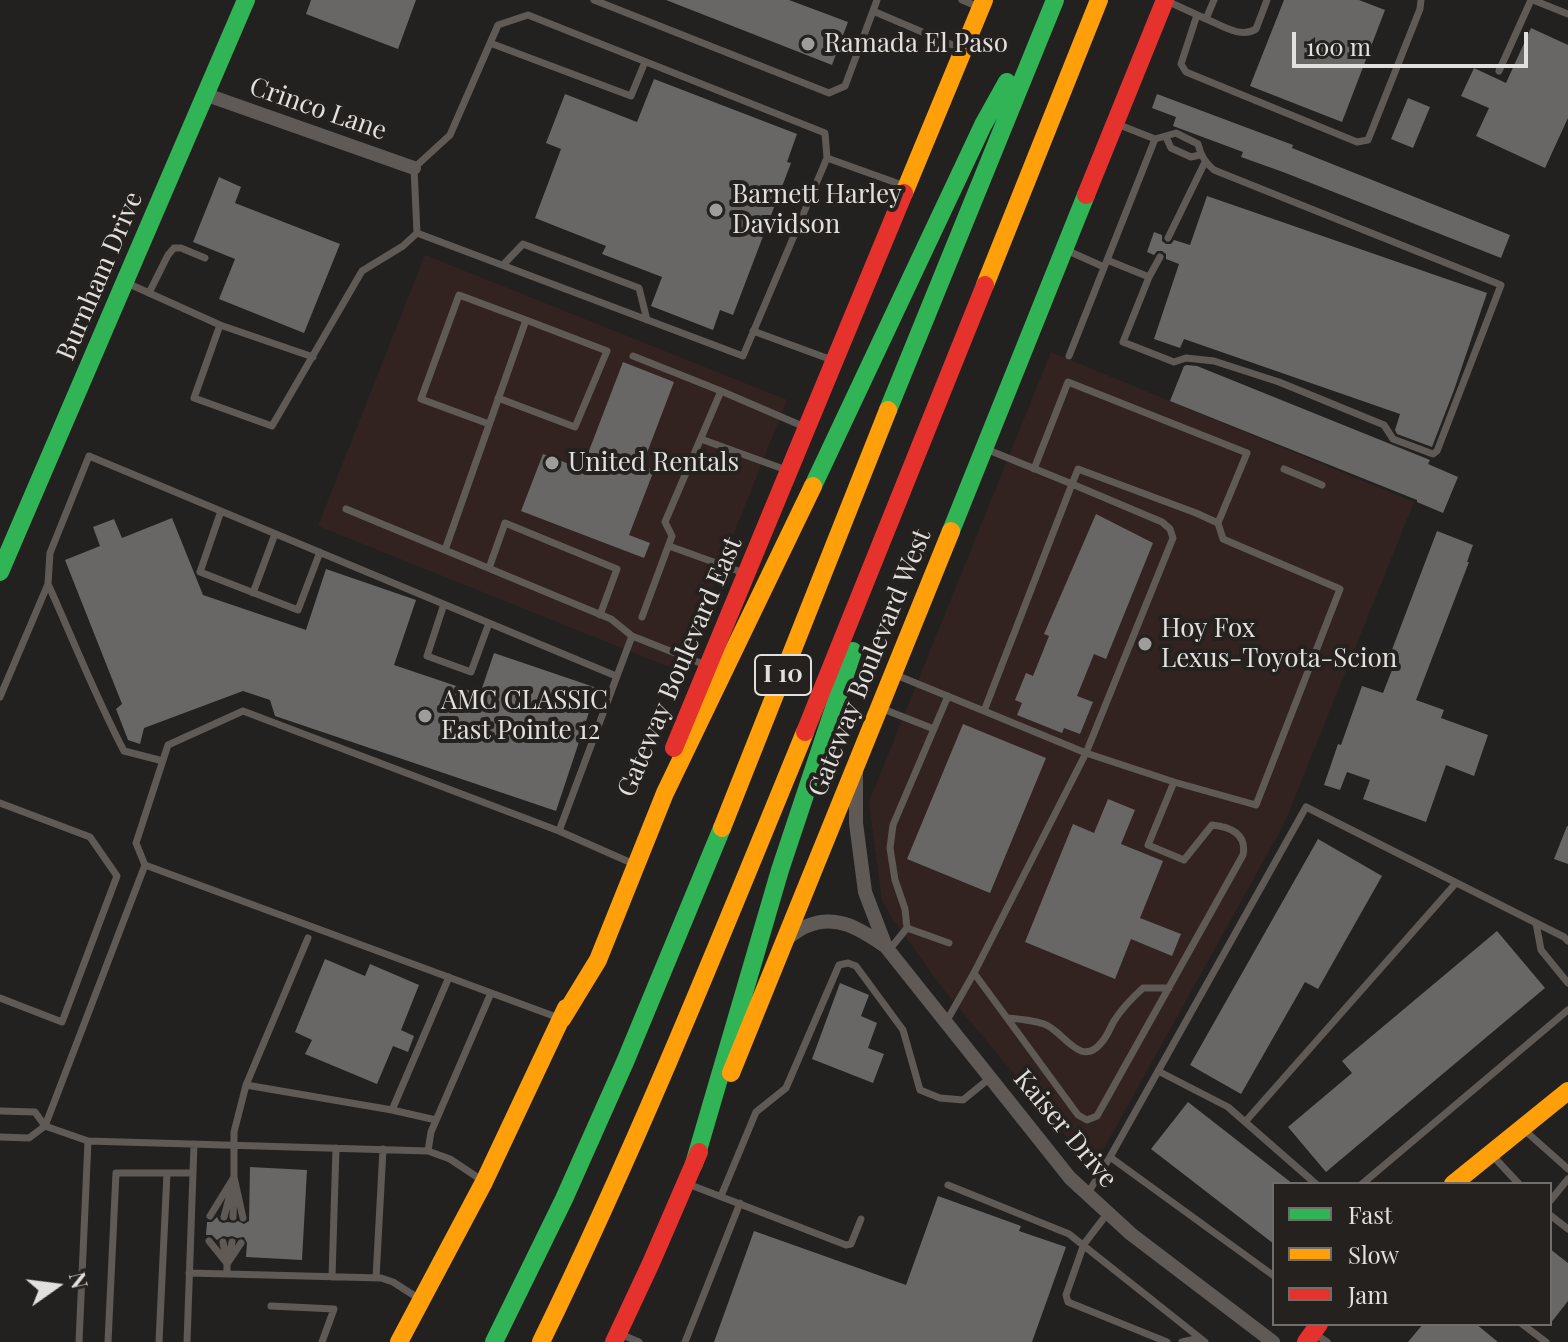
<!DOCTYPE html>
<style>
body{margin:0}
#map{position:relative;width:1568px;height:1342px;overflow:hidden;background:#232120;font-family:"Playfair Display",serif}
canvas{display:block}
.legend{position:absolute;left:1272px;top:1182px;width:280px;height:144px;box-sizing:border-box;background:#24211f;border:2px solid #706d6b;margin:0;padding:10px 14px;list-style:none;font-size:24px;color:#e2e0de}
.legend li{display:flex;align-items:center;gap:16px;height:40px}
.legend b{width:40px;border:2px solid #706d6b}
.north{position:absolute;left:16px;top:1246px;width:80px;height:80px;-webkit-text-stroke:6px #24211f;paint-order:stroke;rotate:76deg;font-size:22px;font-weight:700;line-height:32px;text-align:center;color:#e2e0de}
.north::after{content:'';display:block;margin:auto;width:28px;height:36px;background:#e2e0de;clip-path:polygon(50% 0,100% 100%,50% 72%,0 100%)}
.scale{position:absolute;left:1292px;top:32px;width:236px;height:36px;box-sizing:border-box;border:4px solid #e2e0de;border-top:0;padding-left:10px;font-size:24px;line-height:28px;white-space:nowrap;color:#e2e0de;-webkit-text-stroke:6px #24211f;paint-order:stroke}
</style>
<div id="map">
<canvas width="1568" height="1342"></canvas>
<ul class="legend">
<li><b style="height:10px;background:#30b455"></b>Fast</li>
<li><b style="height:10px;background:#ff9f0a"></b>Slow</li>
<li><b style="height:10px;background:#e5322d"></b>Jam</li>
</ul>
<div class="north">N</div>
<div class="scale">100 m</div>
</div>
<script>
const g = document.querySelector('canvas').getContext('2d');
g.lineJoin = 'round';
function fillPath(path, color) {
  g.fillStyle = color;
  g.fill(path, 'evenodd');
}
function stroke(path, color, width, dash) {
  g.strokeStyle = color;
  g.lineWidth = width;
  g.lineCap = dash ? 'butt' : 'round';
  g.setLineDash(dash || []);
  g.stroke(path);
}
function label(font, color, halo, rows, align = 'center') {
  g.font = font + ' "Playfair Display",serif';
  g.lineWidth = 8;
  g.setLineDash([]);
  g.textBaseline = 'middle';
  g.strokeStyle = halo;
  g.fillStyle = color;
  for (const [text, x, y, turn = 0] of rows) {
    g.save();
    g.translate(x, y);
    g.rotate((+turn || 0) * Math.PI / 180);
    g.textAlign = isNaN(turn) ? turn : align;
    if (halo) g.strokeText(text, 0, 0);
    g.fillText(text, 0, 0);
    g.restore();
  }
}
fillPath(new Path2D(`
 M425 255 787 400 679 671 318 526Z
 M1051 352 1414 502 1284 824 1093 1168 944 990 895 922 882 901 869 802Z`), '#332320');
fillPath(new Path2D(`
 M311 0H416L398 49 306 14Z
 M666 0H789L848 22 832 65Z
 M1284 0H1359L1385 10 1342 122 1250 86Z
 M1531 28 1568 45V118L1545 168 1476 136 1489 108 1461 96 1474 68 1506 83Z
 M654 79 797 134 787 162 791 163 733 315 720 310 713 330 651 306 662 277 602 254 606 246 535 218 561 149 546 143 565 94 637 122Z
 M1157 94 1293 145 1292 148 1510 235 1501 258 1283 172 1241 157 1243 152 1173 126 1176 117 1152 108Z
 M1408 98 1430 107 1413 148 1391 139Z
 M219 177 241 187 235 203 340 244 304 333 219 299 235 259 193 242Z
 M1207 196 1487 293 1454 390 1432 447 1397 434 1395 430 1400 414 1184 339 1180 348 1154 339 1179 264 1166 259V254L1162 251H1157L1154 255 1147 252 1154 232 1162 235V241L1166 244H1171L1174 240 1190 245Z
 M623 362 674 382 642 466 654 470 629 535 650 543 644 558 521 511 543 454 582 469Z
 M1187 365 1197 366 1430 460 1428 464 1458 477 1443 513 1417 502V500L1170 401 1184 366Z
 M1096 514 1153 543 1106 659 1094 654 1077 696 1093 702 1080 734 1064 728 1062 733 1017 715 1022 703 1015 700 1026 673 1033 676 1049 636 1044 634Z
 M172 518 203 595 306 630 326 569 416 600 394 665 480 694 494 653 597 688 556 811 275 716 270 700 243 691 144 728 140 744 128 740 116 709 122 704 65 560 100 546 93 527 114 519 122 538Z
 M1437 531 1473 545 1467 562H1469L1416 700 1444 710 1441 718 1488 735 1474 776 1446 765 1426 822 1363 799 1370 780 1347 772 1340 790 1324 785 1338 744 1341 745 1362 686 1383 693 1392 670 1385 668Z
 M963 724 1046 758 990 893 907 859Z
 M1108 799 1135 810 1121 844 1163 861 1140 918 1181 934 1172 956 1131 939 1115 979 1025 942 1073 824 1094 833Z
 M1567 826H1568V864L1554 859Z
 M1318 839 1382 876 1318 989 1305 982 1241 1094 1190 1065Z
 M1497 931 1545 988 1326 1172 1288 1127 1352 1073 1342 1061Z
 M325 959 365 976 370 964 419 985 401 1030 414 1036 408 1052 393 1046 377 1084 305 1054 312 1040 295 1032Z
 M840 983 869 995 861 1016 877 1023 868 1048 884 1054 873 1083 812 1059Z
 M1188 1102 1293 1184H1274V1244L1151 1149Z
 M250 1167 307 1170 302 1260 246 1257 247 1243 244 1237 237 1238 232 1236 228 1237 223 1236 217 1240 212 1235H206L207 1222H212L217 1217 219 1221 223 1223 228 1222 234 1223 238 1221 244 1224 249 1221Z
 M938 1196 1021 1226 1019 1231 1066 1247 1032 1342H714L754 1231 906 1285Z
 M1550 1249 1568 1263V1301L1550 1324Z
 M1423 1324H1476L1498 1342H1408Z`), '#696766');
stroke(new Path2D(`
 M594 0 829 93 845 86 873 11 962 49
 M962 0 979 7
 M1165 0 1206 19 1214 0
 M1533 0 1568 14
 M873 11 877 0
 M1197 15 1181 64 1186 72 1357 142 1368 140 1420 9 1421 0
 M1206 19C1221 25 1241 39 1256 29L1267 0
 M490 43 631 96 645 62
 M1499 71 1531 0
 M1166 137 1171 148 1191 157 1200 155
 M1155 139 1176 133 1198 144C1201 156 1205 162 1214 170L1501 285 1437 451 1433 454 1393 439 1384 425 1279 382 1214 361 1186 358 1174 362 1123 342 1149 277 1160 257
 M827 158 825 133 528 15 498 25 450 135 414 168 417 233 743 356 827 158 905 186
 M1168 238 1205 162
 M1066 250 1104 267
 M1107 260 1149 277
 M503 265 523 244 639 288 647 320
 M127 283 220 325
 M149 293 168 255 174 248H181L205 258
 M753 331 832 360
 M633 356 721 391 665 522 672 536 642 617
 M1069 356 1155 139 1117 124
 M313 357 220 325 194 398 272 426 362 271 403 246 417 233
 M721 391 807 428
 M498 398 575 427 607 351 526 320
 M701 439 789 471
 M1284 469 1322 485
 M346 509 611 619 632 636
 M221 511 200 572 298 610 320 552
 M669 546 744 573
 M445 550 526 320 459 295 421 399 489 424
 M489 568 505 523 617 569 600 615
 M48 584 50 553 89 456 616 676
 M253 593 275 534
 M444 604 427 656 471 672 489 623
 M896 675 984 711 1072 484 986 449
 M948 696 893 825 890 848 895 880 905 909 907 928 949 943
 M0 697 48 584C73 639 95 696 124 751L163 761
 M883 709 934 729
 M984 711 1086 753 1173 538 1170 529 1162 522 1072 484 1078 469 1196 513 1218 523 1247 453 1068 382 1034 469
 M1174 782 1086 753 974 973 1078 1115 1087 1120 1097 1116 1243 855C1247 834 1231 827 1212 825L1184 860 1148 845 1174 782 1256 805 1340 589 1223 539 1218 523
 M0 803 90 837 117 876 62 1022 0 998
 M559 831 632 636 708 666
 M145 865 559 1018
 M1536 923 1541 950 1568 983
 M889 950 907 928
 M1007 1018C1019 1019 1032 1020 1044 1024 1063 1030 1080 1069 1101 1043 1107 1037 1110 1028 1114 1021 1122 1008 1132 998 1143 988H1169
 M946 1022 974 973
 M1158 1071 1228 1107 1316 1184
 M246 1085 308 938
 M0 1111 35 1112 45 1126 88 1141 428 1151 450 1159 483 1181
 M436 1120 392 1110 449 977
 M1245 1122 1456 883
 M1522 1128 1568 1169
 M0 1137 29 1138 45 1126 145 865 136 843 168 745 243 711 559 831 627 861
 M428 1151 431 1132 491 993
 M1492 1155 1519 1184
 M1110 1157 1274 1276
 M688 1184 846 1245 851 1244 861 1219
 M1362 1184 1568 1010
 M948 1185 1069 1234 1205 1342
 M1088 1193 1110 1157 1306 807 1564 937 1568 941
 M721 1196 756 1112 786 1088 839 965 848 963 856 966 903 1030 920 1090 940 1098 963 1100 990 1078
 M1550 1201 1568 1179
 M1107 1214 1084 1244 1066 1295 1068 1302 1167 1342
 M1550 1215 1568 1229
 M210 1216 234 1177
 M224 1217 232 1187
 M233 1217 234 1191
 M243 1218 234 1177V1132L246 1085 392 1110
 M209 1241 226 1262
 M223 1242 227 1264V1274
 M229 1258 232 1242
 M227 1264 241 1243
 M189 1273 381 1278 393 1282 421 1300
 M332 1277 336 1148
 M376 1278 383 1149
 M271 1306 334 1309 322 1342
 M1522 1324 1546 1342
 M620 1334 639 1342
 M1315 1334 1327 1342
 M79 1342 88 1141
 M108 1342 116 1173H193
 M159 1342 167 1173
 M187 1342 194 1144
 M685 1342 740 1203
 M1182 1342 1200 1338`), '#5f5a55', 7);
stroke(new Path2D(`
 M207 95 414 168
 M856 772V823L865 892 886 947 1070 1178 1131 1234 1273 1342
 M785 940C792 935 799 929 807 926 837 913 861 930 885 946`), '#5f5a55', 14);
stroke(new Path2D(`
 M888 410 1055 0
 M813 486 983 125 1007 82
 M951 531 1086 195
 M0 572 246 0
 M694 1164 780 870 853 651
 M494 1342 564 1199 625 1062 722 828`), '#30b455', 18);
stroke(new Path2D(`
 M904 193 984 0
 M985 285 1099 0
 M722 828 888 410
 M562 1019 598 960 665 793 813 486
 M731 1073 951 531
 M1453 1184 1568 1091
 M399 1342 484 1182 566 1008
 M541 1342C638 1143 721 937 805 732`), '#ff9f0a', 18);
stroke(new Path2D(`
 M1086 195 1165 0
 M805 732 985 285
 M674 748 904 193
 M614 1342 651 1263 699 1152
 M1306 1342 1319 1324`), '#e5322d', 18);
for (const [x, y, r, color] of [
 [808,44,8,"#9f9d9c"],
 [716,210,8,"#9f9d9c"],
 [552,463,8,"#9f9d9c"],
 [1145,644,8,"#9f9d9c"],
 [425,716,8,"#9f9d9c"]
]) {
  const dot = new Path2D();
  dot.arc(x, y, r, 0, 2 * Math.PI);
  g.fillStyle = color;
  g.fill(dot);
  stroke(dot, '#24211f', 3);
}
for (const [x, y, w] of [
 [783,675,56]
]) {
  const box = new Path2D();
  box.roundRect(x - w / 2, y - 20, w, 40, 6);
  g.fillStyle = '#24211f';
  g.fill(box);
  stroke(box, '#e2e0de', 2);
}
label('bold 24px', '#e2e0de', null, [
 ["I 10",783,675]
]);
label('26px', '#e2e0de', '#24211f', [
 ["Ramada El Paso",824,44],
 ["Barnett Harley",732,195],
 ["Davidson",732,225],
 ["United Rentals",568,463],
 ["Hoy Fox",1161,629],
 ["Lexus-Toyota-Scion",1161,659],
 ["AMC CLASSIC",441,701],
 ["East Pointe 12",441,731]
], 'left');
label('26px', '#e2e0de', '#24211f', [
 ["Crinco Lane",318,109,19],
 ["Burnham Drive",100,276,-67],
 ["Gateway Boulevard West",870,663,-68],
 ["Gateway Boulevard East",680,667,-67],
 ["Kaiser Drive",1065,1129,50]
]);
</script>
